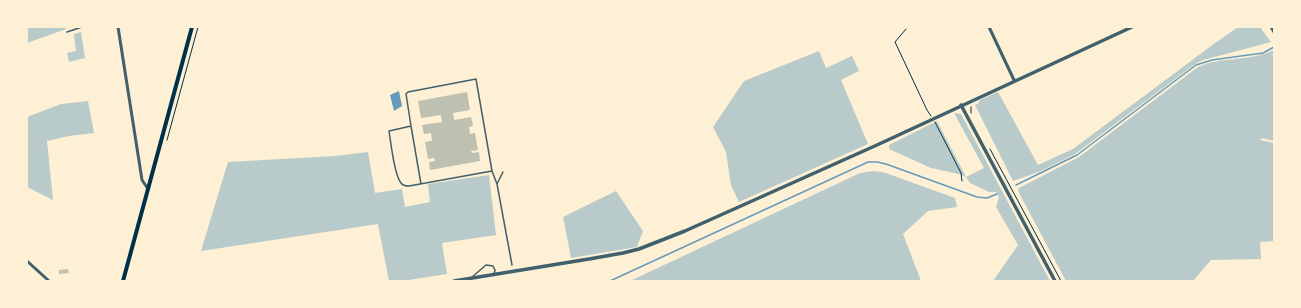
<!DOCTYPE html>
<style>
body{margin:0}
#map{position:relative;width:1301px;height:308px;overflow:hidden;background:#fdf0d5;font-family:Lora,serif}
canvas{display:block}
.frame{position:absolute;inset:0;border:28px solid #fdf0d5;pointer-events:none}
</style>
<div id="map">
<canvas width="1301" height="308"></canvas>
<div class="frame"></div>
</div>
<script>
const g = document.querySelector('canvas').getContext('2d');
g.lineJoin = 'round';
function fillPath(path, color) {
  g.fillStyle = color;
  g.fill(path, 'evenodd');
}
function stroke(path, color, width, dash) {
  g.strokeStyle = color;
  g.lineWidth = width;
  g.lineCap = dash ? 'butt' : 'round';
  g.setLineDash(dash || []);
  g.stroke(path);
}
fillPath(new Path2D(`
 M27 27H67L66 29 27 43Z
 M1238 27H1260L1271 42 1203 60 1195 64 1075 154 1041 171 1013 181 975 105 978 104 980 100 998 92 1038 165 1073 149 1211 46Z
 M81 32 85 58 69 62 67 53 76 51 74 34Z
 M1274 50V141L1262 138 1260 140 1274 143V241L1260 242 1261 259 1211 260 1193 281H1066L1018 191 1019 188 1079 157 1198 67C1222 56 1250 62 1274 50Z
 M819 51 826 68 852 56 859 71 841 80 868 144 739 202 731 185 726 152 713 127 744 81Z
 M88 101 94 133 69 136 47 141 53 200 27 187V117L61 104Z
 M954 113 961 114 1050 281H993L1018 245 996 207 999 197 996 192H989L970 183 966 177 959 174 931 168 889 149V145L937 121 966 177 984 168Z
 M368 152 375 193 402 189 405 207 430 202 428 184 489 175 496 235 442 243 447 274 402 281H389L378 224 201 251 228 162 335 156Z
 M872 171 883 172 955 198 957 207 928 211 903 234 921 281H630L860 173Z
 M616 191 643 231 637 247 571 258 563 217Z`), '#b9caca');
fillPath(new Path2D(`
 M399 91 402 106 394 111 390 95Z`), '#669bbc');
stroke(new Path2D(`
 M1016 185 1077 155 1196 65 1212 60 1263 53 1274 47
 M610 281 868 162H877L886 164 977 197 987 198 997 194`), '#669bbc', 1.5);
fillPath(new Path2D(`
 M467 92 470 110 453 113 454 120 471 117 473 126 469 127 470 134 475 133 478 150 471 151 472 153 479 152 480 161 430 170 429 162 435 161 434 158 428 159 425 142 432 141 431 133 424 134 422 125 442 122 441 115 421 118 418 101Z
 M68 269 69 273 59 274V270Z`), '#bec0b2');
stroke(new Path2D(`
 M906 29 895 42 927 110 931 116
 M971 107V113
 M935 122 961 173 962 181
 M167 140 198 27
 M990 149 1061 281`), '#003049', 1);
stroke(new Path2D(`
 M67 32 82 27
 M411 126 421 184
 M492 171 476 79 408 92 406 94 411 126 389 131C391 143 394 175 401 183 403 186 406 186 409 186L492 171 497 184 512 265
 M497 184 503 172
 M472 277 486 265 493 266 495 270 494 274`), '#3f606c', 1.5);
stroke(new Path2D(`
 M118 27 142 180 148 189
 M989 27 1014 80
 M1271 27 1274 32
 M27 261 49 281`), '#3f606c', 3);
stroke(new Path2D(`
 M961 105 1055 281
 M454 281 589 259 623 253 639 249 685 231 877 145 1132 27`), '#3f606c', 3.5);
stroke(new Path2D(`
 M123 281 192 27`), '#003049', 4);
</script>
